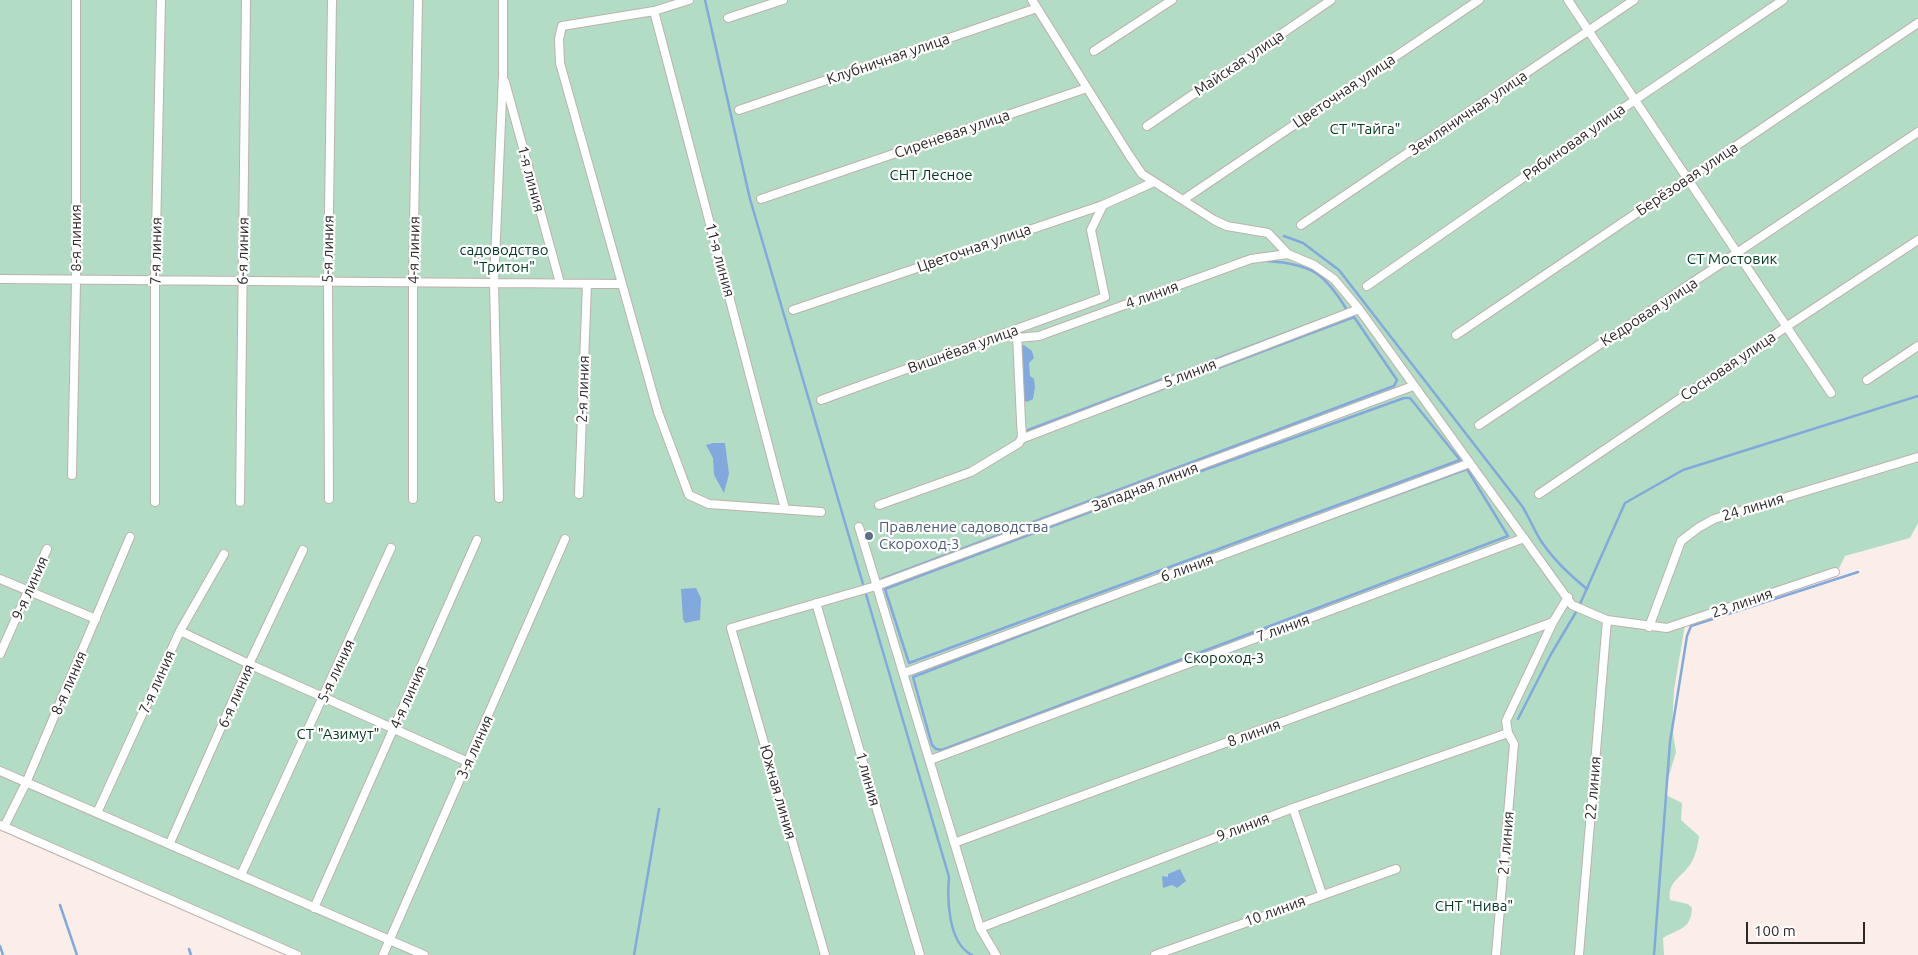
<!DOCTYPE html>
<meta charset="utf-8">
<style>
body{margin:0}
#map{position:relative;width:1918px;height:955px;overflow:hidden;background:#fbeee8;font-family:Ubuntu,sans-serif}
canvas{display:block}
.scale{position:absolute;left:1746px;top:922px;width:119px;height:22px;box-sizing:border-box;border:2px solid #2d2826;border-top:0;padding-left:6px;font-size:15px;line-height:18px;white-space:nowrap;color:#2d2826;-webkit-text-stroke:4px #fff;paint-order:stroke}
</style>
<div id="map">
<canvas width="1918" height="955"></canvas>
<div class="scale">100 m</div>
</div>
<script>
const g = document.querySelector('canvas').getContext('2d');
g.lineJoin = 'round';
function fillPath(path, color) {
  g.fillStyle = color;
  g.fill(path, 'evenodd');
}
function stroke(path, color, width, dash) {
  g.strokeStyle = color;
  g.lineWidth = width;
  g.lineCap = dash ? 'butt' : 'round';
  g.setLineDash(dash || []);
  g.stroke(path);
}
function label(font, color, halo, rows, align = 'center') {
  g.font = font + ' Ubuntu,sans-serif';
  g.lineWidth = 4.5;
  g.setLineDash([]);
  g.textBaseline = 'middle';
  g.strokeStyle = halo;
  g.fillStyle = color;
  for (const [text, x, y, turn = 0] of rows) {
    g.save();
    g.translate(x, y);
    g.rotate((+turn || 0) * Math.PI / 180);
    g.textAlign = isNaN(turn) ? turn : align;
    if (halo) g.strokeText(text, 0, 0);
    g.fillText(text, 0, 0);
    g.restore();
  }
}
fillPath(new Path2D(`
 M0 0H1918V523L1910 538 1845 556 1839 568 1686 619 1674 690 1672 728 1676 752 1668 779 1666 795 1682 803 1681 820 1699 836C1698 845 1696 855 1691 863 1683 877 1667 881 1670 900L1688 904 1692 908C1691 930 1679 928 1663 938L1664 955H297L0 825Z`), '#b3dcc4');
fillPath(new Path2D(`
 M1024 345 1032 351 1034 358 1029 363 1030 376 1034 379 1035 387 1033 399 1027 402 1024 400 1023 357 1020 350 1021 346Z
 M713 443H725L729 474 724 493 714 475 713 458 706 445Z
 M696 588 701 598 700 620 685 623 683 619 681 589Z
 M1180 869 1186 881 1177 888 1172 885 1163 888 1162 876 1168 877V874Z`), '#82a9dd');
stroke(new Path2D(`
 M705 0 750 199 949 877C947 900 948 943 972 955
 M1284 236 1303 243 1339 270 1522 506C1529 517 1534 530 1541 541 1553 559 1571 576 1587 589
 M1404 398H1410L1460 460 909 663 885 589 1143 492Z
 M1028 430 1347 310C1324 272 1311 264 1267 261
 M1467 469 1508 536 942 750 936 749 932 745 913 677 1189 570Z
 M882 579 1394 386 1397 380 1354 317 1117 406
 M1580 604 1625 503 1683 470 1918 396
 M1518 719 1550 656 1576 612
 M60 905 77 955
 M0 946 3 955
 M189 949 191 955
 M634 955 659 809
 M1654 955 1670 742 1687 636 1691 626 1858 572`), '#82a9dd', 2.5);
const minor = new Path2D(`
 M689 0 654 11 562 26 559 39 560 63 658 412 689 495 709 504 821 512
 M1032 0 1129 155 1142 174 1214 220 1227 226 1268 233 1288 254 1314 265 1334 279 1359 309 1572 605 1607 620 1667 628 1835 572
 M1568 0 1831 393
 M654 11 785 509
 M728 18 783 0
 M1094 51 1172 0
 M505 82 560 283
 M739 110 1037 8
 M1147 126 1331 0
 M761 199 1087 88
 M1183 200 1479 0
 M1301 225 1634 0
 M0 279 622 284
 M1367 286 1635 100 1783 0
 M793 310 1103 205 1154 182
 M1456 335 1918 23
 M1017 338 1039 336 1251 259 1288 254
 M1867 380 1918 346
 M821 400 1105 297 1091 230 1103 205
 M1479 425 1918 132
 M1021 439 1359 309
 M72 475 76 281V0
 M579 494 587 284
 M1539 494 1786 327 1918 240
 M499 498 494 283 503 75V0
 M329 499 328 282 332 0
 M413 499V283L418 0
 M155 502V281L161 0
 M240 502 246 0
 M879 505 971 472 1019 443 1022 437 1021 421 1017 335
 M859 527 980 928 996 955
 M0 579 96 619
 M816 603 920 955
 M1649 627 1681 541 1698 528 1714 519 1918 457
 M180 631 249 664 468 762
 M0 654 47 549
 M904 673 1470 463
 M930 760 1524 538
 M0 771 424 955
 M1293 808 1322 894
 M97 813 180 631 224 554
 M0 825 297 955
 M4 827 26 783 130 537
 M170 843 249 664 303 550
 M954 843 1553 622
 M241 875 391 548
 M314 908 477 540
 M980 928 1293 808 1508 733
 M383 955 565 539
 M825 955 731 628 876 586 1413 386
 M1155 955 1396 869
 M1496 955 1514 744 1508 733 1506 721 1553 622 1568 597
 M1579 955 1607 620`);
stroke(minor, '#beb1ab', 10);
stroke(minor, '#fff', 8);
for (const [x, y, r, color] of [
 [869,536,5,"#5c6f8a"]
]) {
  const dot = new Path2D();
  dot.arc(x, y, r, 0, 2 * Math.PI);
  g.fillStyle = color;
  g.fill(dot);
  stroke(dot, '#fff', 2);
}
label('15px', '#2d2826', '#fff', [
 ["Клубничная улица",888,59,-19],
 ["Майская улица",1239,63,-34],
 ["Цветочная улица",1344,91,-34],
 ["Земляничная улица",1468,113,-34],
 ["Сиреневая улица",952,134,-19],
 ["Рябиновая улица",1574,142,-35],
 ["1-я линия",531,179,75],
 ["Берёзовая улица",1687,179,-34],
 ["8-я линия",76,238,-90],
 ["Цветочная улица",974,248,-19],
 ["5-я линия",328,249,-89],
 ["4-я линия",414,250,-89],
 ["7-я линия",156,251,-89],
 ["6-я линия",243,251,-89],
 ["11-я линия",720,260,75],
 ["4 линия",1152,295,-20],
 ["Кедровая улица",1649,312,-33],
 ["Вишнёвая улица",963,349,-20],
 ["Сосновая улица",1728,366,-34],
 ["5 линия",1190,373,-21],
 ["2-я линия",583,389,-88],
 ["Западная линия",1145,487,-21],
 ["24 линия",1753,507,-17],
 ["6 линия",1187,568,-20],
 ["9-я линия",30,588,-66],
 ["23 линия",1742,603,-19],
 ["7 линия",1283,628,-20],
 ["5-я линия",336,671,-65],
 ["7-я линия",157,682,-66],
 ["8-я линия",69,683,-67],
 ["6-я линия",236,696,-66],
 ["4-я линия",408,697,-66],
 ["8 линия",1254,733,-20],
 ["3-я линия",475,747,-66],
 ["1 линия",868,779,74],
 ["22 линия",1593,788,-85],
 ["Южная линия",778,792,74],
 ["9 линия",1243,827,-21],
 ["21 линия",1506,843,-85],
 ["10 линия",1275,911,-20]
]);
label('15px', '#003a22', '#fff', [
 ["СТ \"Тайга\"",1365,129],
 ["СНТ Лесное",931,175],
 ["садоводство",504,250],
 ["\"Тритон\"",504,267],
 ["СТ Мостовик",1732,259],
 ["Скороход-3",1224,658],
 ["СТ \"Азимут\"",338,734],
 ["СНТ \"Нива\"",1474,906]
]);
label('15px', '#4e5e75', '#fff', [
 ["Правление садоводства",879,527],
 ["Скороход-3",879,544]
], 'left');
</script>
